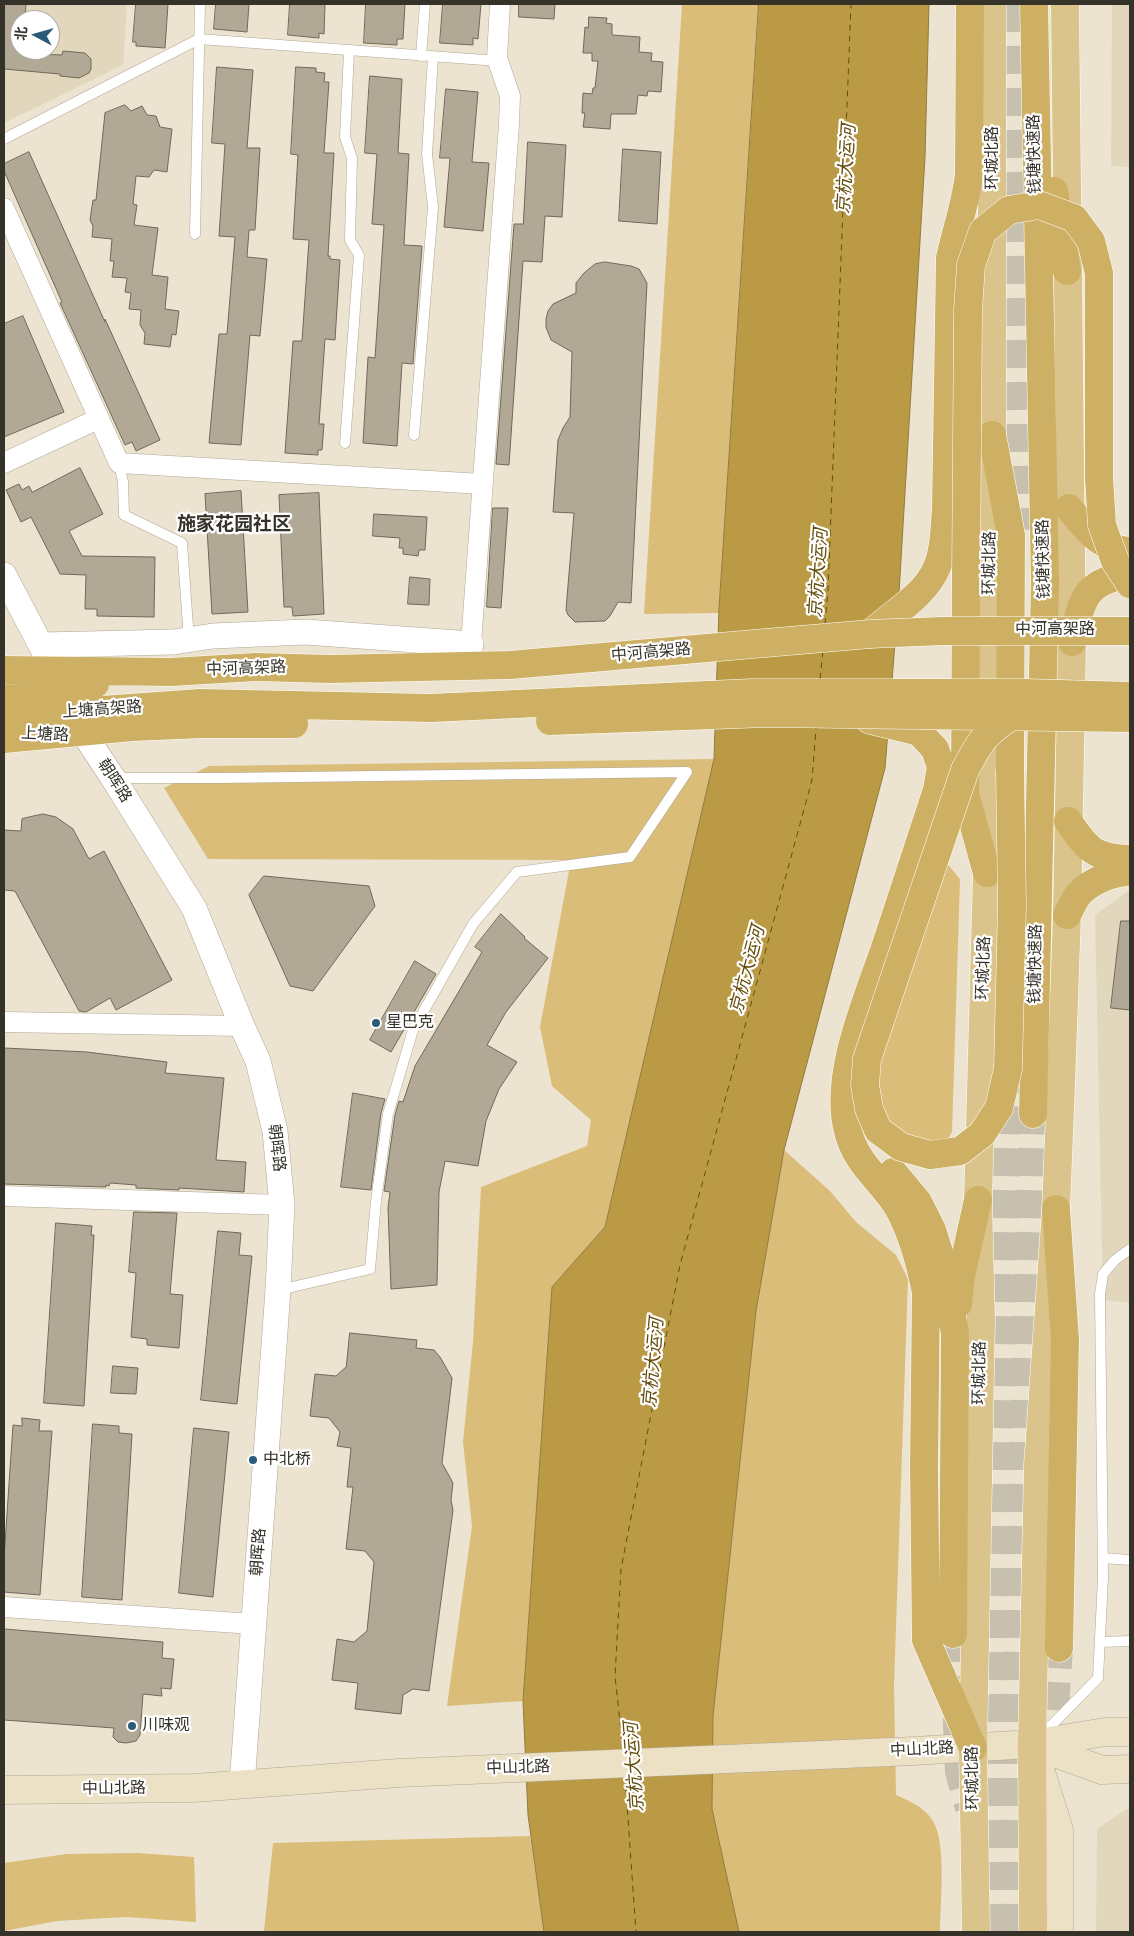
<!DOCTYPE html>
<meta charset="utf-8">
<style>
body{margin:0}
#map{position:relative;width:1134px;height:1936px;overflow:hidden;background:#ece4d0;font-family:"DM Sans","Noto Sans SC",sans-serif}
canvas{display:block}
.frame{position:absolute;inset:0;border:5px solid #35322a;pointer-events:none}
.north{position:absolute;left:10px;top:10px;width:50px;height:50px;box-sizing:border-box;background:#fff;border:1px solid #aeadaa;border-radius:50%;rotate:276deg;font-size:14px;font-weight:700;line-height:20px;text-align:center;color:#35322a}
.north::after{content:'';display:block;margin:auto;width:18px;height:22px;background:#2a5c79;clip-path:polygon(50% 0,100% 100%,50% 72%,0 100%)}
</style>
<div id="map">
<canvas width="1134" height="1936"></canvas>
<div class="frame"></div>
<div class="north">北</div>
</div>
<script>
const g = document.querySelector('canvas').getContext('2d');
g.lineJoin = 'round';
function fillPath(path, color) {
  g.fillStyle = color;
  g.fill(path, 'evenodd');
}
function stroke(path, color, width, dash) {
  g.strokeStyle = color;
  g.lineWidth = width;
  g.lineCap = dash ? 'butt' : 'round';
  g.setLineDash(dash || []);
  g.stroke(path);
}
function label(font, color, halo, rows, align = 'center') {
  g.font = font + ' "DM Sans","Noto Sans SC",sans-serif';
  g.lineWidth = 4.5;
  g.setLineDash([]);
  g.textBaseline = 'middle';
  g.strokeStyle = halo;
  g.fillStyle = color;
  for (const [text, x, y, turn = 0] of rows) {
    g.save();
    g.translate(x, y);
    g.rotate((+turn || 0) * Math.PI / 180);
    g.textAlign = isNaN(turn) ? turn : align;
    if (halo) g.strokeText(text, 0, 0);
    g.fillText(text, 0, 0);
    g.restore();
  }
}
fillPath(new Path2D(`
 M4 4H127L123 65 4 123ZM20 20H50V50H20Z
 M1112 4H1130V167L1111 166Z
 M1128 891H1130V1303L1103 1300 1095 915Z
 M1126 1809 1130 1810V1932H1096L1097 1829Z`), '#e2d7bc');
fillPath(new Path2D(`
 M682 4H759L719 613 644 614Z
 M714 759 605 1227 552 1287 523 1701 447 1706 472 1526 463 1442 473 1342 481 1187 587 1146 591 1120 552 1086 540 1027 571 860 208 859 164 788 209 766Z
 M944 860 960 879 952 1132 942 1149 878 1123 877 1042Z
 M784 1150 830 1191 856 1222 896 1255 908 1279 894 1685 896 1795C910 1801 924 1807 933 1821 947 1845 940 1904 940 1932H739L712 1809 713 1716 756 1311Z
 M530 1836 544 1932 264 1931 273 1843Z
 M137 1853 194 1857 196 1922 126 1917 57 1921 4 1931V1863L67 1854Z`), '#dabd79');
const water = new Path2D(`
 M759 4H929L925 157 899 593 885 768 784 1150 756 1311 713 1716 712 1809 739 1932H544L528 1815 523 1701 552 1287 605 1227 714 759 719 609Z`);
fillPath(water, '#bb9a46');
stroke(water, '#937b3e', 1);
stroke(new Path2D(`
 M825 624 828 590 851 4
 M820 679 823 650
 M623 1750 615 1676 621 1569 680 1265 812 780 816 728
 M625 1776 636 1932`), '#654e0c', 1, [6, 5]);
const building = new Path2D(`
 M4 4H26L25 20H20V50H32L35 54 62 55 63 51 85 53 91 59V69L89 73 79 78 60 76V74L4 69Z
 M136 4H168L165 48 136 46V42H133Z
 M216 4H249L247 32 214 29Z
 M290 4H325L324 34 319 33V38L288 35Z
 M366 4H405L403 39H397V45L364 43Z
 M443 4H481L478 39 473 38V45L440 43Z
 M519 4H555L554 19 519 17Z
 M589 17 607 18 606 23 612 24V35L640 37 639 52 652 53 651 61 663 62 661 92 648 91 647 96 638 95 636 114H611L610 129 583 127 585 113H582L583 93 592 94 593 88H595L598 61H592V53H583L585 27 588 28Z
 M217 67 253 70 247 148H260L255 230H249L247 257 267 259 260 336 250 335 241 445 209 443 219 334H227L235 237 219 236 225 144 212 143Z
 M296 67 316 68V72L325 73 324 82H329L324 153H334L328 256H330V259L340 260 335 340 325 339 319 424H324L322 450H318V455L285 453 293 341H302L309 240 293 239 298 155 291 154Z
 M370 76 402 79 398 153 409 154 404 245 422 246 413 364 402 363 397 446 363 443 368 357 375 358 384 225 372 224 377 154 365 153Z
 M446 89 478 92 472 162 489 163 483 231 444 227 450 158H440Z
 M125 105 131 111 142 106 147 115 156 116 160 127 172 129 167 172 154 170 149 177 136 176 133 204 137 205 134 225 158 228 152 275 168 277 165 309 179 311 176 335 172 334 170 347 144 344 145 333 140 325 141 310 129 309 131 293 125 292 127 278 112 277 114 261H110L112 239 92 237 93 226 90 220 93 200H96L105 113Z
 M528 142 566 145 562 217 545 216 542 262 523 261 509 465 496 464 514 224H523Z
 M623 149 661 152 657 224 619 221Z
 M29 152 105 322V319L160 440 136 451 132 442 125 445 60 303 62 302 4 171V164Z
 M605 262 631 266 639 269 647 283 631 603 618 602 610 616 605 621 575 622 568 615 566 610 574 513 553 512 558 440 563 428 570 417 572 352 551 340 546 327V319L548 311 553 304 576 293V283L584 273 595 264Z
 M23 316 64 412 4 437V324Z
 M80 468 103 514 69 531 82 556 155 557 154 617 97 616V609H85L86 575 60 574 31 517 21 522 6 490 19 484 22 490 29 486 32 492Z
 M241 491 248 612 212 614 205 494Z
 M319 493 324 614 293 616 292 607H284L279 495Z
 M493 508H508L501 608 487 607Z
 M374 514 427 517 425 550H419L418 556 403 554V548H399L400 538 373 536Z
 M410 577 430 579 429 605 408 604Z
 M43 814 56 817 73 829 89 859 104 851 172 980 116 1010 110 998 86 1012 79 1011 15 891 4 890V830L21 831 22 819Z
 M264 876 369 886 375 906 313 991 290 986 249 895Z
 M501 914 525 937 524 938 548 958 506 1012 487 1045 517 1062 499 1089 486 1121 478 1166 445 1161 439 1192 437 1285 391 1289 388 1208 390 1192 384 1191 395 1115 399 1101 403 1102 415 1066 482 952 475 947Z
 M1121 921H1130V1010L1111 1008Z
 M415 961 436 974 391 1052 370 1040Z
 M4 1048 87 1052 167 1062 165 1073 224 1078 216 1160 246 1162 244 1192 179 1188V1190L136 1188V1185L110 1183 109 1186 106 1185V1187L4 1184Z
 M353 1093 385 1099 381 1113 371 1190 341 1187Z
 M134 1212 177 1213 170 1294 183 1295 179 1348 147 1345V1339L131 1337 136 1273 129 1272Z
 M56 1223 92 1226 91 1235H94L84 1406 44 1403Z
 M218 1231 241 1233 239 1255 252 1256 237 1404 201 1400Z
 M350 1333 417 1340 416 1348 434 1350 440 1357 452 1378 442 1463 453 1483 451 1500 453 1510 429 1691 413 1689 403 1695 401 1714 355 1709 358 1683 332 1680 337 1639 354 1642 367 1631 374 1562 365 1551 346 1549 353 1487H347L351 1448 337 1446 340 1432 329 1418 310 1416 315 1374 336 1376 346 1367Z
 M113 1366 138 1368 136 1394 111 1393Z
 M22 1418 40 1420 39 1431H52L40 1595 4 1592V1558L13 1425 22 1426Z
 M93 1424 119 1426V1433L132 1434 122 1600 82 1597Z
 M194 1428 229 1432 213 1597 179 1593Z
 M4 1629 163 1642 162 1658 174 1659 171 1689 161 1688 162 1696 143 1694 140 1735 136 1741 126 1743 118 1742 113 1737 114 1728 4 1720Z`);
fillPath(building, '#b1a996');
stroke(building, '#706958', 1);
stroke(new Path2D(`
 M1008 4 1018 530
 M953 1634 959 1772 969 1808
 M1052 1752 1059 1648
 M997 1932 994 1681 1007 1085
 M1019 1932 1017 1676 1033 1114`), '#c7c0af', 28, [28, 14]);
const service = new Path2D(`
 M421 56 425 4
 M4 139 199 39 498 61
 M195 234 200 4
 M414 435 433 207 427 154 433 57
 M345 443 359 255 350 240 352 158 345 137 349 51
 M119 463 123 482 124 515 182 543 189 640
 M114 778H220L687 772 630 857 517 872 473 924 413 1030 388 1114 376 1201 370 1269 279 1290
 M1103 1558 1130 1560
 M1100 1642 1130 1641
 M1040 1737 1098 1678 1103 1578 1100 1294 1103 1274 1115 1260 1130 1249`);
const minor = new Path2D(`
 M4 208 119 463 483 484
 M4 463 98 419
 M471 644 509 124 510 96 497 58 500 4
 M4 1022 242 1026
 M4 1196 282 1205
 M4 1607 253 1624`);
const tertiary = new Path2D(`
 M4 575 58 678 86 737 113 778 194 908 242 1026 258 1061 275 1131 282 1205 278 1290 242 1785
 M41 645 174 642 213 636 306 632 471 644`);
const secondary = new Path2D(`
 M1033 1745 1102 1770 1130 1769
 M1035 1753 1059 1830V1932
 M4 1790 194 1788 399 1773 914 1751 1032 1744 1105 1732H1130`);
const primary = new Path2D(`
 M976 1932 973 1748 981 1320 978 1200 987 873 992 435V4
 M1033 1932 1032 1744 1038 1465 1056 1209 1061 1084 1067 915 1072 642 1065 4`);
const trunk = new Path2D(`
 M1054 191 1067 271
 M992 435 1011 535 1010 769
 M1069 508C1087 530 1100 549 1130 551
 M966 577 965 794 987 873
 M870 634C892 614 926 595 937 567 945 550 944 528 946 510L950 258C956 230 966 203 969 174L970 4
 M1072 642C1084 597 1081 585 1130 573
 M870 720 919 732 935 749 941 767 937 790C920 842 903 893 886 945 868 998 833 1075 848 1131 856 1165 883 1181 899 1209 913 1235 920 1264 926 1292L924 1466 926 1640 973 1748
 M1068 821C1088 850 1094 858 1130 859
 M1067 915C1071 908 1074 900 1079 894 1091 881 1113 872 1130 872
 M1033 1114 1045 583 1034 4
 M893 1172 918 1202 932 1230 942 1262 955 1333 953 1634
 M1056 1209 1065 1340 1059 1648
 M958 1304 960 1281 978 1200`);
stroke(service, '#afa794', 11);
stroke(minor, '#afa794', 21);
stroke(tertiary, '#afa794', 26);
stroke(secondary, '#afa794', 29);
stroke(primary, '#fff', 29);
stroke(trunk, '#fff', 29);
stroke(service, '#fff', 10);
stroke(minor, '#fff', 20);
stroke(tertiary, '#fff', 25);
stroke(secondary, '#ece1c5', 28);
stroke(primary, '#dac48b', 28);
stroke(trunk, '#ceb064', 28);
const trunkBridge = new Path2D(`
 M966 577 968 310 971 265 983 231 1009 210 1039 205 1074 218 1091 241 1099 273V478L1102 525 1115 561 1130 584
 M4 670 171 672 256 667 330 669 510 665 870 634 943 631H1130
 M13 696 95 684
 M4 717 200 703 431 708 751 693H1025L1130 696
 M1010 717C984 734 979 743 965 770L867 1059 865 1085 869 1109 878 1130 901 1147 930 1155 960 1151 982 1134 999 1108 1008 1069 1012 906 1010 769
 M550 721 767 713 1130 718
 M4 739 132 727 202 724H294`);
stroke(trunkBridge, '#fff', 29, []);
stroke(trunkBridge, '#ceb064', 28);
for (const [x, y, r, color] of [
 [376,1023,5,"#2a5c79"],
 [253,1460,5,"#2a5c79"],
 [132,1726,5,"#2a5c79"]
]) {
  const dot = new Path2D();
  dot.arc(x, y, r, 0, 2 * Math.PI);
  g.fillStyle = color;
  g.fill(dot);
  stroke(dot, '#fff', 2);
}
label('16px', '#35322a', '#fff', [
 ["钱塘快速路",1035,154,-91],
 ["环城北路",993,158,-90],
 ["钱塘快速路",1044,559,-91],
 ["环城北路",990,563,-89],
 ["中河高架路",1055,630],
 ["中河高架路",651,653,-5],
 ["中河高架路",246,669,-2],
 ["上塘高架路",102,710,-4],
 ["上塘路",45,735,3],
 ["朝晖路",114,781,57],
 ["钱塘快速路",1036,964,-89],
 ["环城北路",984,968,-88],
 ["朝晖路",276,1148,83],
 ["环城北路",980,1373,-89],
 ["朝晖路",259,1552,-86],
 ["中山北路",922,1750,-3],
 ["中山北路",518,1768,-2],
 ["环城北路",973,1778,-91],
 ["中山北路",114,1789,-1]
]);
label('16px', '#35322a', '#fff', [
 ["星巴克",386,1023],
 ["中北桥",263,1460],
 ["川味观",142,1726]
], 'left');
label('italic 18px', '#654e0c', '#fff', [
 ["京杭大运河",847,169,-86],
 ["京杭大运河",819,573,-86],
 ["京杭大运河",748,970,-75],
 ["京杭大运河",654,1363,-85],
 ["京杭大运河",635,1767,-94]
]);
label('bold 19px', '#35322a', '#fff', [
 ["施家花园社区",234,525]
]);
</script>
